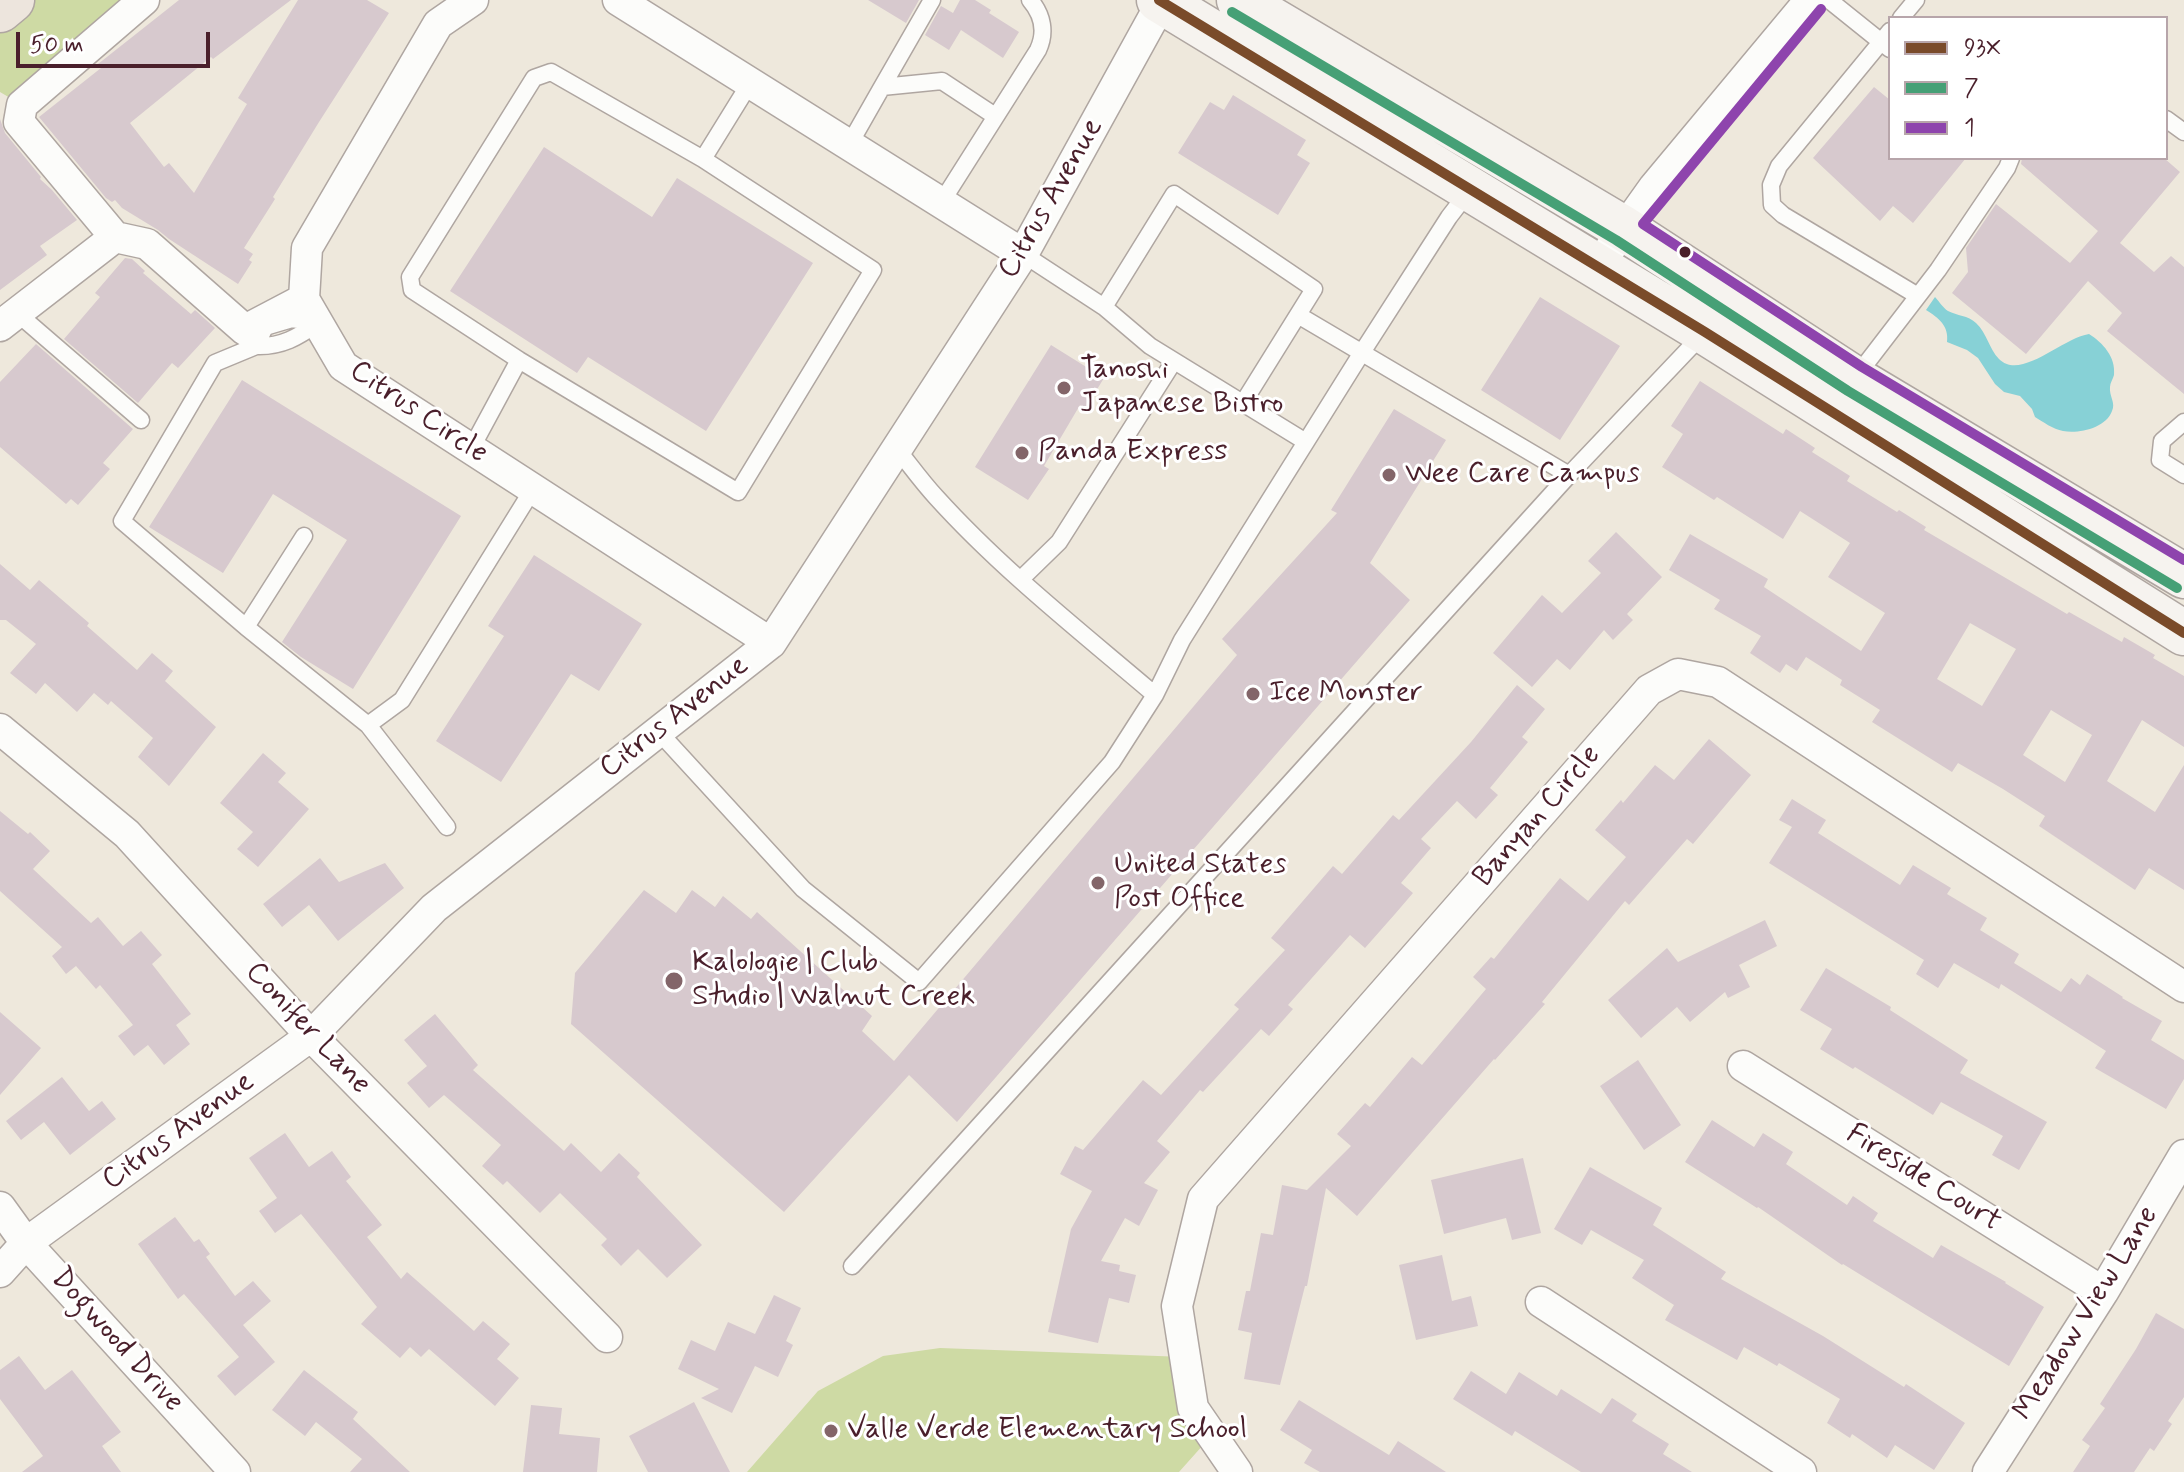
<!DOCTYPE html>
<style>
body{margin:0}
#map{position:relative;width:2184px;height:1472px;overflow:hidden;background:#eee8dc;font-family:Mynerve,sans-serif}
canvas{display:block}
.legend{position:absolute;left:1888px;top:16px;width:280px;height:144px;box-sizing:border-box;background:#fff;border:2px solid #b7a5aa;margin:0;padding:10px 14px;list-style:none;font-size:24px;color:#4a1f2b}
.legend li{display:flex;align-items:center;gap:16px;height:40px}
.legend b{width:40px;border:2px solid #b7a5aa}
.scale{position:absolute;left:16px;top:32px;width:194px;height:36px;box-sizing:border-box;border:4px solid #4a1f2b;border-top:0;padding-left:10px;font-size:24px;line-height:28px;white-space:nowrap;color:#4a1f2b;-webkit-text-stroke:6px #fff;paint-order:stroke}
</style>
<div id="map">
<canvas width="2184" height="1472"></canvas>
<ul class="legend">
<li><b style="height:10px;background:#7a4b2a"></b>93X</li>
<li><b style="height:10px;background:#46a076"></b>7</li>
<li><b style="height:10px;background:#8e44ad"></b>1</li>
</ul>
<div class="scale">50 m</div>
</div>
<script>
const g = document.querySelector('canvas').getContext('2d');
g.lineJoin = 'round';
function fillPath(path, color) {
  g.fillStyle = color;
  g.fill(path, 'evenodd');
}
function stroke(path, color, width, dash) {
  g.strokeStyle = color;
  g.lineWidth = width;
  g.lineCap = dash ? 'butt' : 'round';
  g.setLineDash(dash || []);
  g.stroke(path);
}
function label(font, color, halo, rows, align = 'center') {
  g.font = font + ' Mynerve,sans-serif';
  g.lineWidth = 6;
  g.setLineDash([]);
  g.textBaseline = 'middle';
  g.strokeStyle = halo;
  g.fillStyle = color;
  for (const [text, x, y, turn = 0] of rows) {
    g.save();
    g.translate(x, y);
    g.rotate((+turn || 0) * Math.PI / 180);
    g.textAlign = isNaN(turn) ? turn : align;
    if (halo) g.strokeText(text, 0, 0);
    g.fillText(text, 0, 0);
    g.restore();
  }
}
fillPath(new Path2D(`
 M12 0H144L22 105 0 92V10Z
 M940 1348 1185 1357 1212 1435 1179 1472H747L818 1391 883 1356Z`), '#cedaa4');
fillPath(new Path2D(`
 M1935 297C1939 301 1943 308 1948 311 1957 316 1968 315 1976 323 1987 333 1989 349 1999 359 2021 381 2062 338 2089 334 2103 343 2116 357 2114 375 2113 379 2110 383 2110 387 2109 396 2116 403 2112 411 2106 428 2079 434 2063 431 2053 429 2043 422 2035 417L2032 409 2020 396 2004 392 1995 384 1978 358 1967 350 1947 342C1949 326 1939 318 1926 310Z`), '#87d1d6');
fillPath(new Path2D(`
 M179 0H291L213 59 211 57 130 123 164 167 169 163 194 193 247 104 238 98 298 0H367L389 13 319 122 273 197 275 199 244 248 253 254 249 260 252 262 238 284 169 239 158 230 122 208 115 200 112 202 106 198 39 117 101 68 98 64Z
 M868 0H919L906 23Z
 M960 0H975L991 10 989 13 1019 32 1003 58 961 30 949 50 925 35 941 6 953 13Z
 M1874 87 1890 100V158H1966L1913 223 1893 206 1880 221 1813 158Z
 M1233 95 1306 140 1297 155 1310 163 1278 215 1178 153 1210 102 1224 110Z
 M0 119 5 133 41 177 40 179 52 190 77 220 40 246 47 255 0 290Z
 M544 147 652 217 677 178 813 263 706 431 588 357 577 373 450 291Z
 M2022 158H2164L2180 172 2120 243 2154 272 2171 256 2184 267V394L2107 331 2122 313 2088 281 2026 354 1952 293 1968 272 1966 248 1996 204 2070 263 2098 231 2021 164Z
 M125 258 132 259 145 271 143 273 191 314 195 310 215 328 178 368 172 363 138 403 64 339 100 297 95 293Z
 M1540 297 1620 346 1560 440 1481 390Z
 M36 344 133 429 103 463 110 469 78 505 71 499 66 504 0 447V382Z
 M1051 345 1104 378 1085 409 1080 405 1044 466 1049 469 1028 500 975 467Z
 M242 380 461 516 353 689 301 657 282 642 347 540 273 494 223 573 149 527Z
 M1700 381 1783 434 1786 429 1815 448 1812 452 1850 476 1847 481 1897 512 1899 510 1926 527 1924 530 2067 614 2069 612 2122 642 2124 637 2155 655 2153 658 2184 676V747L2142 720 2107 781 2155 812 2184 765V890L2149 868 2135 890 2039 826 2045 816 2003 789 1958 763 1952 772 1872 722 1880 710 1840 685 1842 680 1806 657 1797 671 1786 664 1780 673 1750 653 1761 636 1714 609 1720 600 1669 570 1690 534 1768 579 1764 587 1861 651 1885 613 1828 577 1850 543 1800 511 1783 539 1717 497 1714 500 1662 467 1683 434 1671 426ZM1970 623 2016 649 1982 706 1937 679ZM2051 710 2092 735 2065 782 2023 755Z
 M1394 409 1446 440 1370 563 1410 600 957 1122 909 1075 784 1212 571 1024 575 973 644 890 676 913 692 890 715 907 723 896 751 919 757 912 872 1016 862 1031 894 1061 1237 655 1222 639 1337 513 1331 510Z
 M1616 532 1662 577 1627 614 1633 620 1613 640 1604 630 1570 670 1557 659 1532 687 1493 653 1542 595 1562 613 1601 573 1588 561Z
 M534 555 642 624 599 691 571 674 501 782 436 741 504 636 488 626Z
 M0 564 30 590 39 580 89 623 87 626 137 670 152 653 173 671 165 681 216 727 169 786 138 757 153 738 111 701 108 705 94 693 77 712 45 683 36 694 10 673 36 644 6 620H0Z
 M1517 685 1545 709 1522 737 1528 742 1490 788 1498 795 1476 819 1457 801 1421 839 1431 848 1401 883 1413 893 1395 914 1365 948 1350 935 1288 1005 1293 1009 1269 1036 1261 1029 1203 1092 1200 1090 1157 1141 1170 1152 1144 1183 1158 1190 1139 1226 1125 1218 1101 1261 1120 1265 1119 1271 1136 1275 1129 1303 1109 1298 1098 1343 1048 1332 1071 1229 1092 1191 1060 1174 1075 1146 1083 1150 1143 1080 1161 1095 1239 1009 1234 1005 1285 950 1271 938 1333 866 1342 874 1393 815 1399 820 1471 742Z
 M1709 739 1751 775 1693 844 1687 839 1629 905 1625 901 1542 1002 1545 1004 1495 1060 1494 1059 1357 1216 1326 1188 1307 1286H1305L1280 1385 1244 1379 1252 1333 1238 1330 1246 1291H1250L1261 1233 1273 1235 1282 1185 1307 1190 1351 1146 1337 1134 1365 1103 1370 1107 1412 1057 1422 1065 1486 989 1473 977 1491 957 1494 959 1560 878 1588 901 1626 857 1595 830 1621 800 1623 803 1655 765 1674 780Z
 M263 753 286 773 278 782 309 809 258 867 237 849 253 832 220 803Z
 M1792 799 1826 820 1818 833 1900 885 1913 865 1951 888 1947 894 1987 918 1980 930 2019 954 2014 963 2061 992 2071 978 2080 985 2087 974 2123 997 2122 998 2162 1021 2151 1040 2184 1060V1079L2166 1109 2095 1068 2106 1051 2001 984 1999 989 1954 963 1938 988 1916 974 1924 960 1769 863 1792 827 1779 820Z
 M0 811 28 834 30 832 50 851 33 869 91 923 98 917 123 946 141 931 162 955 152 964 191 1014 176 1025 190 1044 164 1065 148 1045 134 1056 118 1036 133 1025 120 1009 100 985 96 989 76 966 66 974 52 956 62 947 0 891Z
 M320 858 339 882 385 863 404 888 338 941 309 905 282 927 263 904Z
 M1765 920 1777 946 1739 965 1750 987 1728 998 1725 992 1690 1022 1677 1007 1641 1038 1608 1000 1667 948 1678 962Z
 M1826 968 1891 1007 1890 1010 1968 1060 1960 1073 2047 1122 2019 1170 1992 1155 2003 1136 1941 1102 1933 1115 1855 1067 1853 1069 1820 1049 1832 1029 1800 1010Z
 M0 1012 41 1048 0 1095Z
 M435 1014 478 1065 473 1070 564 1151 571 1143 601 1172 619 1153 640 1173 637 1177 702 1245 667 1278 638 1249 621 1266 601 1245 607 1239 560 1193 540 1213 507 1181 503 1185 482 1166 501 1145 444 1095 429 1108 407 1083 427 1066 404 1040Z
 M1638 1060 1681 1125 1644 1150 1600 1086Z
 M62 1077 89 1111 102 1101 116 1119 70 1155 44 1122 21 1140 6 1121Z
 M1712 1120 1754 1147 1763 1133 1793 1152 1786 1164 1847 1205 1853 1196 1878 1213 1873 1221 1933 1258 1941 1245 2006 1282 2005 1283 2044 1307 2009 1366 1843 1264 1842 1265 1758 1207 1757 1208 1685 1162Z
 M285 1133 309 1167 332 1151 351 1177 346 1181 382 1225 367 1237 401 1279 407 1272 474 1331 483 1321 510 1344 497 1359 519 1378 495 1406 429 1349 421 1357 410 1347 400 1358 361 1324 377 1307 301 1214 275 1233 259 1211 277 1198 249 1158Z
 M1523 1158 1541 1233 1512 1240 1506 1218 1444 1234 1431 1180Z
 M1590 1167 1662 1208 1653 1225 1726 1272 1721 1279 1823 1336 1904 1387 1906 1384 1965 1423 1934 1470 1895 1445 1887 1458 1852 1434 1850 1438 1827 1423 1840 1399 1779 1363 1777 1366 1744 1347 1737 1360 1665 1320 1674 1305 1632 1278 1644 1260 1591 1230 1582 1245 1554 1229Z
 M175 1217 194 1242 199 1239 210 1254 206 1257 235 1296 253 1281 271 1301 243 1325 275 1362 235 1396 217 1376 239 1357 184 1294 178 1299 138 1244Z
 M1442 1255 1452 1301 1471 1296 1478 1326 1416 1340 1399 1265Z
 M774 1295 801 1308 786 1341 793 1345 778 1377 755 1366 732 1413 701 1398 719 1389 678 1369 691 1340 715 1351 728 1322 755 1334Z
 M2156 1313 2184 1329V1397L2168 1421 2172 1424 2154 1451 2150 1448 2134 1472H2073L2090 1446 2082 1440 2105 1408 2100 1404 2136 1349Z
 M19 1356 45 1390 72 1370 121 1432 102 1446 121 1472H22L43 1456 0 1399V1370Z
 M304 1370 358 1412 353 1419 410 1472H350L362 1459 316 1422 305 1436 272 1410Z
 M1471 1371 1506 1394 1519 1372 1557 1396 1561 1389 1601 1414 1612 1398 1637 1414 1632 1421 1669 1444 1663 1454 1692 1472H1581L1515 1431 1512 1436 1453 1399Z
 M1299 1400 1389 1455 1398 1441 1446 1472H1320L1304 1463 1312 1450 1280 1430Z
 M694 1402 730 1472H648L629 1436Z
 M531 1405 562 1408 559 1434 600 1438 597 1472H523Z`), '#d7c9ce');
const lane = new Path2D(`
 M1829 0 1890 49
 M1901 18 1916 0
 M1890 31 1779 166 1771 185 1772 205 1783 215 1918 296
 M551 72 703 159 873 270 738 492 519 360 412 290 410 277 534 78Z
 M882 87 932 0
 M2166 119 2184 132
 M849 145 882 87 942 81 995 116
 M703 159 750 83
 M941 203 1038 50C1046 33 1043 15 1030 0
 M1023 254 1104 307 1150 346 1306 442
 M1104 307 1174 194 1314 289 1243 403
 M17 313 141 420
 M1298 315 1569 475
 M292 319 318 323C298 337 282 347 256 346L265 327Z
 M1855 378 1938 270 2007 168 2011 158
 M2184 422 2162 441 2160 460 2184 475
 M471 449 519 360
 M897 449C910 465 922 482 936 497 1002 570 1080 631 1155 695
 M304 536 246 627 368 725 447 827
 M1021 579 1059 542 1174 361
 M246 627 122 521 215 363 256 346
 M368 725 402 700 533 489
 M658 731 803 889 919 982 1112 762 1155 695 1182 640 1229 565 1361 354 1449 217 1469 191
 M852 1266 1569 475 1703 334`);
const street = new Path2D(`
 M473 0 438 24 307 248 304 299 343 366 771 643
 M618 0 1023 254
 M115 237 19 122 22 105 144 0
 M1597 267 1654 187 1810 0
 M0 326 115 237 147 244 245 330 304 299
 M0 729 127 834 311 1036 607 1337
 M1743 1066 2103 1292
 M0 1207 26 1243 235 1472
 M0 1272 26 1243 311 1036 434 908 771 643 1023 254 1163 0
 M1541 1302 1801 1472
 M1237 1472 1193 1408 1177 1306 1203 1199 1649 690 1678 674 1718 682 2184 987
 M1988 1472 2103 1292 2184 1155`);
const secondary = new Path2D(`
 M1159 0 1705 332 2184 633
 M1239 0 1623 228 1855 379 2184 576`);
const highway = new Path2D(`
 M0 10 12 0`);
stroke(lane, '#afa6a1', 19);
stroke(street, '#afa6a1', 33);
stroke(secondary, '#afa6a1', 47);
stroke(highway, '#afa6a1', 47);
stroke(lane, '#fcfcfa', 16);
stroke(street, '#fcfcfa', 30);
stroke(secondary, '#f6f3ef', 44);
stroke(highway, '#ede5dd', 44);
stroke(new Path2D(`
 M1159 0 1705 332 2184 633`), '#7a4b2a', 10);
stroke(new Path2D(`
 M1232 12 1616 240 1848 391 2177 588`), '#46a076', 10);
stroke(new Path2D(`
 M1821 9 1643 224 1862 367 2184 560`), '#8e44ad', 10);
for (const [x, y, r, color] of [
 [1685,252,7,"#4a1f2b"],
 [1064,388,8,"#836569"],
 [1022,453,8,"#836569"],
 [1389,475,8,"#836569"],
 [1253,694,8,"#836569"],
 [1098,883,8,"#836569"],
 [674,981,10,"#836569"],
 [831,1431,8,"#836569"]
]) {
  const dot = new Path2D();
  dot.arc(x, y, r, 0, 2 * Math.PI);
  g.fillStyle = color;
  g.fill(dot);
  stroke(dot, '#fff', 3);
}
label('30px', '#4a1f2b', '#fff', [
 ["Citrus Avenue",1052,199,-60],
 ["Citrus Circle",418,413,34],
 ["Citrus Avenue",675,718,-38],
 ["Banyan Circle",1538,817,-49],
 ["Conifer Lane",307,1029,47],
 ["Citrus Avenue",179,1132,-36],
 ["Fireside Court",1923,1179,32],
 ["Meadow View Lane",2087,1314,-58],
 ["Dogwood Drive",116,1341,48]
]);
label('30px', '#4a1f2b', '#fff', [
 ["Tanoshi",1080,371],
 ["Japanese Bistro",1080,405],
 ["Panda Express",1038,453],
 ["Wee Care Campus",1405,475],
 ["Ice Monster",1269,694],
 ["United States",1114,866],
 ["Post Office",1114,900],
 ["Kalologie | Club",692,964],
 ["Studio | Walnut Creek",692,998],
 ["Valle Verde Elementary School",847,1431]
], 'left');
</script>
